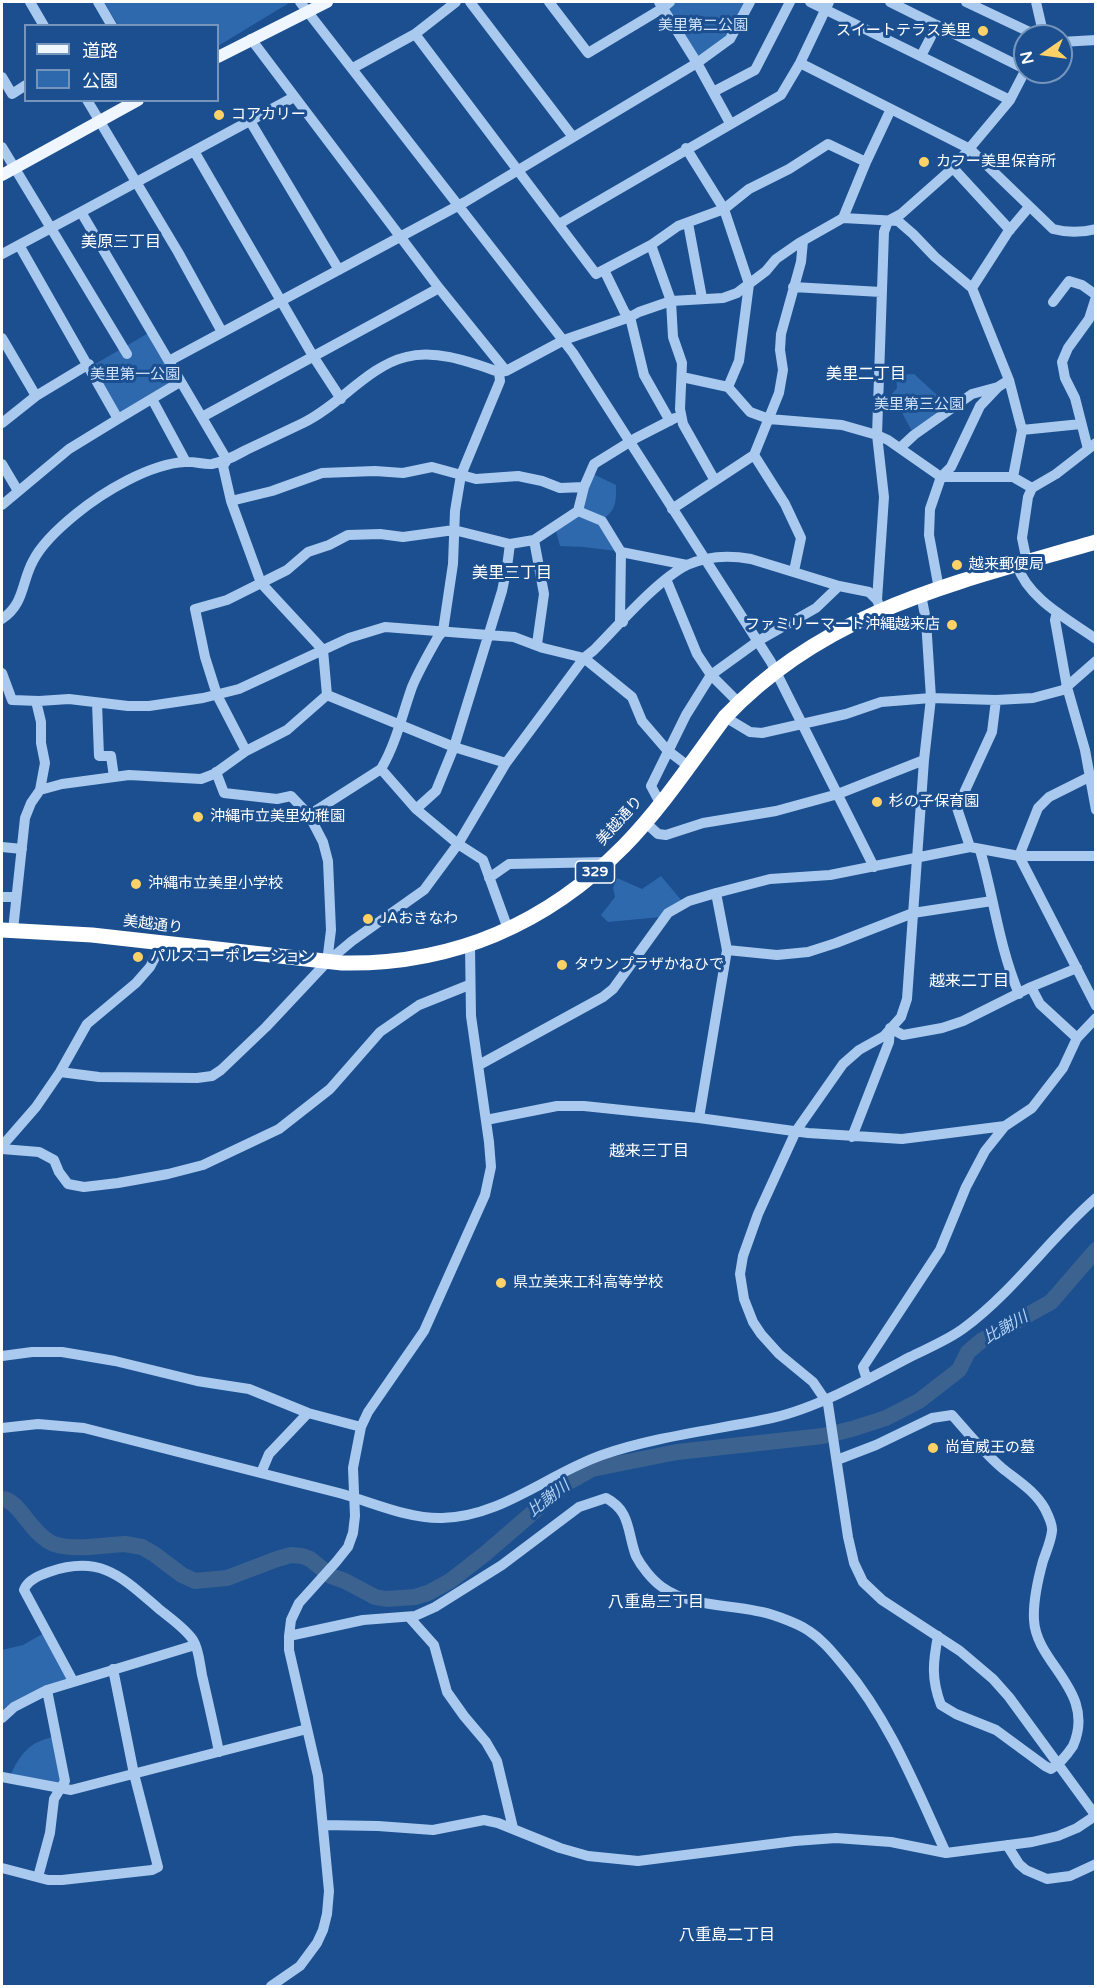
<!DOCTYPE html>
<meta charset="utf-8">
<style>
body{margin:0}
#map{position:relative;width:1097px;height:1988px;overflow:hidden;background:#1b4f8f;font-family:"Varela Round","Noto Sans JP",sans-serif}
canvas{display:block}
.frame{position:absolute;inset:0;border:3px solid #fff;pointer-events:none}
.legend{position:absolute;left:24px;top:24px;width:195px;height:78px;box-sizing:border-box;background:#1b4f8f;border:2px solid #7695bc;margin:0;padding:8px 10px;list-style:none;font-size:18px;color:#fff}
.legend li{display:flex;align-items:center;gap:12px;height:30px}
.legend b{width:30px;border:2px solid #7695bc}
.north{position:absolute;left:1013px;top:24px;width:60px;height:60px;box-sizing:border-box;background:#1b4f8f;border:2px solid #7695bc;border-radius:50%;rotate:257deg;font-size:16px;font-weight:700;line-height:24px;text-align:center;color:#fff}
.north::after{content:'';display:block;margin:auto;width:21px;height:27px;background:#ffd166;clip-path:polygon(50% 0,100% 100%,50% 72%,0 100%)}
</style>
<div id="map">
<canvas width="1097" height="1988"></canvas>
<div class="frame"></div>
<ul class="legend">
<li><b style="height:8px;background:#f0f6ff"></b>道路</li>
<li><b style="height:16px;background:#2e69ad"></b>公園</li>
</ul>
<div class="north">N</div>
</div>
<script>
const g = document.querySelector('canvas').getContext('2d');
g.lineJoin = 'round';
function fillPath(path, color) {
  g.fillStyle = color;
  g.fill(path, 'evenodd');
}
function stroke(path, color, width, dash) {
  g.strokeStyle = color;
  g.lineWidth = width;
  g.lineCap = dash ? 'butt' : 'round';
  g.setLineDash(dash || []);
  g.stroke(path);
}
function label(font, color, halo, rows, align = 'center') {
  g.font = font + ' "Varela Round","Noto Sans JP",sans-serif';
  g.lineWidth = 6;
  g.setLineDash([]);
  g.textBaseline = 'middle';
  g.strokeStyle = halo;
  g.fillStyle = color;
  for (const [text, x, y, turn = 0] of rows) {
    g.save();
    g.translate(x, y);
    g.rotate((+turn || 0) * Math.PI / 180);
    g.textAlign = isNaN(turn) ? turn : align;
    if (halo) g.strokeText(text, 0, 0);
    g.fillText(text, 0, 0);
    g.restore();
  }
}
fillPath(new Path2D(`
 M104 2H288L289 3 218 46V26L118 25Z
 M670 2H750L730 39 697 63 663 8Z
 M152 331 180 382 118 419 90 367Z
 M914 374 937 395 948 410 914 435 892 394 897 388 896 375Z
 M593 474 616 485C616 500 617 510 603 519L583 509 587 489Z
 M578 514 600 523 616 551 583 547 560 546 554 523Z
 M661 876 682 901 661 917 608 922 601 915 615 897 613 888 617 878 642 889Z
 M46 1632 73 1681 2 1718V1650L23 1645Z
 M57 1736 63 1787 9 1778C21 1753 28 1742 57 1736Z`), '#2e69ad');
stroke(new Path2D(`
 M2 1499C18 1498 32 1536 54 1544 75 1551 103 1545 125 1544L142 1547 154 1554 182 1575 195 1581 227 1578 277 1559 291 1555 302 1556 310 1559 331 1576 345 1581 375 1597 386 1599 415 1597 428 1593 450 1581 486 1553 567 1483 592 1469 677 1452 823 1436 852 1429 886 1418 919 1401 959 1370 968 1352 981 1341 1051 1302 1096 1250`), '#3c6290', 16);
stroke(new Path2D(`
 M30 2 44 26
 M98 2 112 26
 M300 2 573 353 771 662 874 867
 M470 2 573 137
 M549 2 588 53 663 8 670 2
 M659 2 697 63 730 123
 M810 2 1010 100
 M890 2 1025 69
 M966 2 1038 36
 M1036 2 1042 28 1041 36
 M415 34 596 274 651 245 678 226 724 209 749 189 789 169 828 144 866 162
 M251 39 439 288 506 371
 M1061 42 1096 40
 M921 56 937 25
 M800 63 970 149 1053 229C1068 233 1080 233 1096 229
 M353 68 415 34 456 2
 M2 77 12 94 26 85
 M713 92 755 70 790 2
 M294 97 81 212 227 460 223 466 231 501 261 583 323 650 327 695 454 747 506 763
 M87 100 178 252 222 332
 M250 121 339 270
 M2 147 127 354
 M686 148 724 209 749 284 739 361 728 387
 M194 151 313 356 341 399
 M953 168 1010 230
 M843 218 866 162 891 109
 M688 223 702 298
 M559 224 781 95 800 63 829 2
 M19 245 81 212
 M651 245 671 301 673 337 682 363 680 409 683 424 714 479
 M2 254 19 245 118 419 69 449 2 505
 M604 270 625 313 630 317 644 375 670 421
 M793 287 881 292
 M972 288 1008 232 1029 207
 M1053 302 1069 281 1082 285 1096 295
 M2 338 36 396
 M169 361 465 202 697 63 730 39 750 2
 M682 377 728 387 750 412 769 419 842 425 877 435 888 440 941 477H1013L1032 488
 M152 399 186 462
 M202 417 439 288
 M118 419 180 382
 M2 423 36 396 89 364
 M1022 430 1081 424
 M900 448 914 435 972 394 998 387
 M1088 449 1075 398 1065 378 1062 362 1068 348 1089 319 1096 297
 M754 455 785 504 801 538 794 571
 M2 464 18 491
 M231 501 272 491 322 473 375 471 403 473 432 467 476 479 518 476 542 481 560 488 584 487
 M672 509 754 455 779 393 783 370 780 350 781 334 801 262 803 241
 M578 511 584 487 594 464 636 438 675 418
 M534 540 544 594 537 644
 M621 552 687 565
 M1027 562 1022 538 1028 497 1032 488 1056 474 1096 443
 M1017 565C1028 599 1068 619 1096 639
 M666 579 697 654 711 675 739 703
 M939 589 929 535 930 509 941 477 951 467 980 406 998 387 1009 380
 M921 595 926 620 931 698 924 760 907 999 901 1017 884 1036 859 1050 843 1064 796 1131 758 1214 743 1256 740 1274 744 1299 753 1322 761 1334 779 1354 813 1382 828 1404 848 1537 854 1563 863 1582 882 1600 960 1651 993 1679 1009 1697 1096 1816
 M877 600 884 497 877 435 884 232 888 221 901 214 953 168 1010 100 1025 71
 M1057 612 1055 620 1067 687 1085 750 1096 810
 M2 619C25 603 21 583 33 561 42 543 60 527 76 514 103 492 149 464 185 462 194 461 204 465 212 464 224 462 235 456 246 450 265 441 284 432 303 423 339 406 368 366 406 357 436 349 470 362 499 372
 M2 673 12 700 39 701 69 699 128 706H149L203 698 239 689 349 638 385 627 514 637 543 648 584 658 632 697 642 721 667 750 688 766
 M97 703 99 756H111L114 777
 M725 717 750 732 762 733 846 714 881 702 931 698 996 700 1033 698 1063 690 1096 661
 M246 751 217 695 205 657 195 609 227 600 287 570 308 552 329 545 348 535 380 534 403 537 454 530 510 544 534 540 578 511 602 521 621 552 620 621 623 622
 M381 769 416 809 458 844 483 860 508 929
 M216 772 224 793 277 799 291 796 309 815
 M1089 777 1049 797 1038 808 1019 856 1096 1006
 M40 790 62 784 129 775 201 779 214 774 246 751 287 730 327 695
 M660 803 651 786 686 715 711 675 758 641 816 608 839 586
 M416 809 436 791 454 747 502 591 507 567 510 544
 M645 822 658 834 666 835 703 823 776 811 838 794 924 760
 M2 847 22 849
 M970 847 957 808 992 732 996 700
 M980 850C994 898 999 947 1019 994
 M489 878 509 864 607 862
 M2 897H16
 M13 930 25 818 31 803 40 790 45 763 41 743V722L36 701
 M727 950 777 955 808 952 836 943 913 913 992 901
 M327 962 331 930 328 861 323 842 309 815 381 769C396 744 402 715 412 687 419 670 429 653 438 637L443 631 453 564 455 511 461 475 500 381 499 372 506 371 564 340 630 317 639 312 671 301 723 298 737 293 766 271 776 259 799 243 843 218 898 221 913 234 935 257 972 288 1009 380 1022 430 1013 477
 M1031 987 1040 1004 1077 1038
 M479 1065 603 997 613 989 668 913 689 901 716 893 770 879 830 875 970 847 1019 856H1096
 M60 1072 99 1077 197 1078 212 1076 221 1070 266 1027 327 962 352 941 424 890 458 844 506 763 584 658 594 650C618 626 657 580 687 565 707 556 730 555 751 559L839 586 869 592 877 600 881 610
 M699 1118 727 950 716 893
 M486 1120 557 1106H584L699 1118 808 1133 902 1139 1005 1126
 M852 1137 889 1042 890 1028 903 1035 942 1028 963 1021 1031 987 1077 968
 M2 1146 36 1107 60 1072 87 1024 136 983 150 967 162 944
 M2 1149 39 1152 54 1160 59 1172 68 1184 84 1187 118 1183 168 1174 203 1165 279 1129 330 1089 380 1032 419 1005 469 985
 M2 1356 32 1352H62L115 1361 197 1381 249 1389 308 1413 361 1427
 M867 1380 863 1367 940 1250 966 1187 985 1151 1005 1126 1032 1108 1063 1068 1077 1038 1096 1018
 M2 1428 38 1424 84 1428C169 1450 254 1472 339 1493 372 1502 408 1519 442 1518 501 1517 548 1474 602 1455 657 1436 715 1430 772 1418 817 1408 869 1379 910 1357 928 1348 948 1340 964 1328 1014 1291 1049 1239 1096 1198
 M837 1460 876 1445 932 1418 952 1415C968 1433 984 1453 1002 1468 1018 1481 1035 1491 1045 1509 1048 1515 1053 1525 1052 1531 1051 1541 1046 1552 1043 1561 1038 1579 1033 1602 1034 1620 1036 1664 1097 1691 1073 1746 1067 1755 1061 1763 1051 1769L1045 1766 996 1730 956 1714 941 1705C931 1679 933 1662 938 1636
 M261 1473 269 1454 308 1413
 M409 1617 434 1645 447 1692 464 1716 486 1742 497 1761 513 1828
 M289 1636 363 1620 415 1616 435 1607 502 1565 579 1507 606 1498C631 1511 627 1532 636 1556 641 1566 652 1580 662 1587 694 1610 740 1603 776 1616 787 1620 799 1624 809 1631 823 1640 833 1653 844 1666 890 1721 916 1788 946 1853
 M73 1681 24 1590C27 1580 40 1575 49 1572 101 1554 122 1577 159 1609 170 1618 185 1628 193 1640 199 1649 200 1665 202 1675 208 1701 214 1727 219 1752
 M2 1718 14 1707 47 1690 195 1645
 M2 1777 71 1790 307 1729
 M323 1825 378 1826 433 1830 484 1820 498 1823 560 1848 588 1856 638 1861 795 1841 836 1838 891 1842 946 1853 1032 1842 1058 1836 1077 1828 1095 1816
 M1007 1845 1019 1864 1026 1870 1047 1879 1070 1876 1096 1864
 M2 1868 48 1880H62L152 1870 158 1867 134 1774 113 1669
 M38 1877 50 1833 54 1799 65 1781 47 1690
 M271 1986 300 1966 317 1943 323 1930 327 1914 329 1891 318 1776 289 1650V1636L291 1620 299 1603 336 1562 348 1547 353 1533 355 1516 353 1468 361 1427 368 1412 424 1331 485 1195 491 1167 489 1142 471 1016 470 946`), '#a9c9ee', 10);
stroke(new Path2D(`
 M218 57 327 2
 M2 175 138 100`), '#f0f6ff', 12);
stroke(new Path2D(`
 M2 930 92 935 342 963C452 965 547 924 624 846 662 807 693 760 725 717 827 609 959 582 1096 542`), '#fff', 15);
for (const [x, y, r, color] of [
 [983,31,6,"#ffd166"],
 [219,115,6,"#ffd166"],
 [924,162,6,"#ffd166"],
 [957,565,6,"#ffd166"],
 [952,625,6,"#ffd166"],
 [877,802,6,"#ffd166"],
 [198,817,6,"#ffd166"],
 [136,884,6,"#ffd166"],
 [368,919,6,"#ffd166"],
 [138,957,6,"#ffd166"],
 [562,965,6,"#ffd166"],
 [501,1283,6,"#ffd166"],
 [933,1448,6,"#ffd166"]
]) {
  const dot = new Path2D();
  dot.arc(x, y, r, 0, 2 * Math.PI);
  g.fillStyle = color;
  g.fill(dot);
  stroke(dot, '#1b4f8f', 2);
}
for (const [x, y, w] of [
 [595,872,39]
]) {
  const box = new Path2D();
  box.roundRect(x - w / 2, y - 11, w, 22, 4.5);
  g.fillStyle = '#1b4f8f';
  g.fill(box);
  stroke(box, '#fff', 1.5);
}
label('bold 14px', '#fff', null, [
 ["329",595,872]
]);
label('15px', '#cfe3fa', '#1b4f8f', [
 ["美里第二公園",703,26],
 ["美里第一公園",135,375],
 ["美里第三公園",919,405]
]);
label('15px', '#fff', '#1b4f8f', [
 ["スイートテラス美里",971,31,"right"],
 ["コアカリー",231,115],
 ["カフー美里保育所",936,162],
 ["越来郵便局",969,565],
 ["ファミリーマート沖縄越来店",940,625,"right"],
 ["杉の子保育園",889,802],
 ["沖縄市立美里幼稚園",210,817],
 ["沖縄市立美里小学校",148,884],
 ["JAおきなわ",380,919],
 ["パルスコーポレーション",150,957],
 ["タウンプラザかねひで",574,965],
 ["県立美来工科高等学校",513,1283],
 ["尚宣威王の墓",945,1448]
], 'left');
label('15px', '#fff', '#1b4f8f', [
 ["美越通り",620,821,-48],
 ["美越通り",153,925,7]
]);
label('16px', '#fff', '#1b4f8f', [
 ["美原三丁目",121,243],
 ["美里二丁目",866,375],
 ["美里三丁目",512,574],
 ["越来二丁目",969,982],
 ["越来三丁目",649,1152],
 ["八重島三丁目",656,1603],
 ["八重島二丁目",727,1936]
]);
label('italic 16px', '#b5d3f5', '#1b4f8f', [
 ["比謝川",1006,1328,-30],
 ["比謝川",549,1499,-38]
]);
</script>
